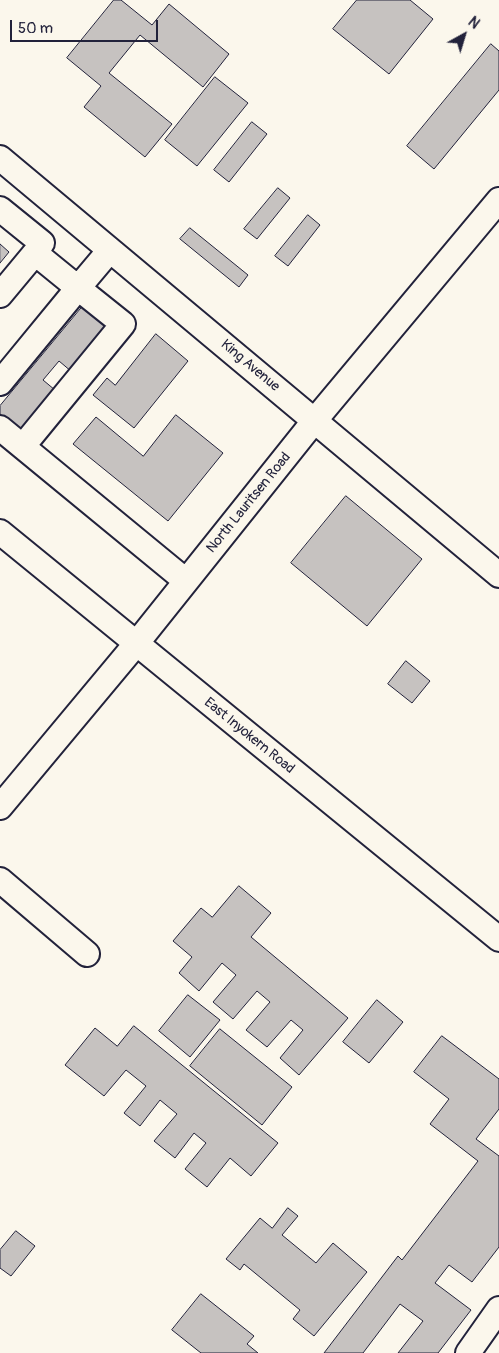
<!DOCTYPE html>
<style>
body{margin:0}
#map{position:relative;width:499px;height:1353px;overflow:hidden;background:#fbf7ec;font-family:Pangolin,sans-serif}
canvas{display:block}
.north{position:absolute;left:439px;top:10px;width:50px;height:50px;-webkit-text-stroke:4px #fbf7ec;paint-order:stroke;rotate:39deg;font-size:14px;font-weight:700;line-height:20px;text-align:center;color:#22223b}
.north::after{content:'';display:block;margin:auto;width:18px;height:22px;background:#22223b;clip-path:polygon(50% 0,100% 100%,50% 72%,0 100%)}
.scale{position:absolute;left:10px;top:20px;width:148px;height:22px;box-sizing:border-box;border:2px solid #22223b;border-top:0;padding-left:6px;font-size:15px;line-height:18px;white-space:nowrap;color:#22223b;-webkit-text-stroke:4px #fbf7ec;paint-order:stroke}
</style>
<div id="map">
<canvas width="499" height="1353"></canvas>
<div class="north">N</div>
<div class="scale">50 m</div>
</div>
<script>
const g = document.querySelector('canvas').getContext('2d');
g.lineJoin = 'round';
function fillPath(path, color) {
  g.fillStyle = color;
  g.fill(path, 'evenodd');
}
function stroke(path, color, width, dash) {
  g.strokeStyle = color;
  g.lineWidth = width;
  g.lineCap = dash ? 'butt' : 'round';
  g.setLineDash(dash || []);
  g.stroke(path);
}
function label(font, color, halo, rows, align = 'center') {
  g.font = font + ' Pangolin,sans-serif';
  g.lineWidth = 4;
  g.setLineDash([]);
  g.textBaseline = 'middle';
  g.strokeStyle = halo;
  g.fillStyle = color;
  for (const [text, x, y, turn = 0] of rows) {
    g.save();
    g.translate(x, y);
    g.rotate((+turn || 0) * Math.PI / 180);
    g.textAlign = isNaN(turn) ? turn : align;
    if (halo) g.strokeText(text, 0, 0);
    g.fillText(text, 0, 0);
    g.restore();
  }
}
const building = new Path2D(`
 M114 0H121L152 25 169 4 229 54 203 87 140 35 109 73 172 124 145 157 84 107 101 86 67 58Z
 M357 0H410L433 19 389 74 333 29Z
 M491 44 499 51V90L434 169 407 146Z
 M215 77 248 103 197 166 165 140Z
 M252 122 267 134 229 182 214 170Z
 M278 188 290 198 257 239 244 229Z
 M308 215 320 225 288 266 275 256Z
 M190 228 248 275 239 287 180 239Z
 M0 244 9 252 0 263Z
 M88 300 114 321 72 372 59 361 43 380 55 390 21 431 0 414V406Z
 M156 334 188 361 134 428 93 395 107 378 115 385Z
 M176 415 223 453 168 521 73 444 96 417 143 456Z
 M346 496 422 559 367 626 291 563Z
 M406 661 430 681 412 703 388 684Z
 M239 886 271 913 251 937 348 1018 299 1075 280 1058 303 1030 291 1020 267 1047 246 1030 270 1002 257 991 233 1019 213 1002 236 975 222 963 199 991 179 973 192 957 173 941 201 908 212 917Z
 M188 995 220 1020 190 1057 159 1031Z
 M377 1000 403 1022 369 1063 343 1042Z
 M134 1026 278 1143 251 1176 230 1158 207 1187 185 1169 206 1143 194 1133 175 1158 154 1141 177 1114 160 1100 140 1126 124 1113 146 1086 126 1070 104 1096 65 1065 95 1028 117 1046Z
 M220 1029 292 1087 262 1125 190 1066Z
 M442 1036 499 1079V1109L476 1139 499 1156V1247L472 1282 449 1265 435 1283 471 1310 438 1353H398L423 1321 400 1304 363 1353H324L398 1256 402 1260 478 1161 430 1124 449 1099 414 1072Z
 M288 1208 298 1216 282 1235 316 1263 333 1243 367 1272 314 1336 293 1319 300 1310 244 1264 240 1270 226 1259 260 1218 272 1228Z
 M16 1231 35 1246 11 1276 0 1268V1250Z
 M201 1294 254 1336 247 1344 258 1353H201L172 1330Z`);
fillPath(building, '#c6c2c0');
stroke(building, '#22223b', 1);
const minor = new Path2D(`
 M0 158 499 575
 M0 209 42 243
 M0 295 35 253 78 288 0 383
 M0 428 186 581
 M23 446 123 324 78 288 110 250
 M0 532 499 939
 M0 807 136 644 315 420 499 200
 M0 880 87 954
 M468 1353 499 1309`);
stroke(minor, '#22223b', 28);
stroke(minor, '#fbf7ec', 24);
label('14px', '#22223b', '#fbf7ec', [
 ["King Avenue",250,366,40],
 ["North Lauritsen Road",249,503,-51],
 ["East Inyokern Road",249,736,39]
]);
</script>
